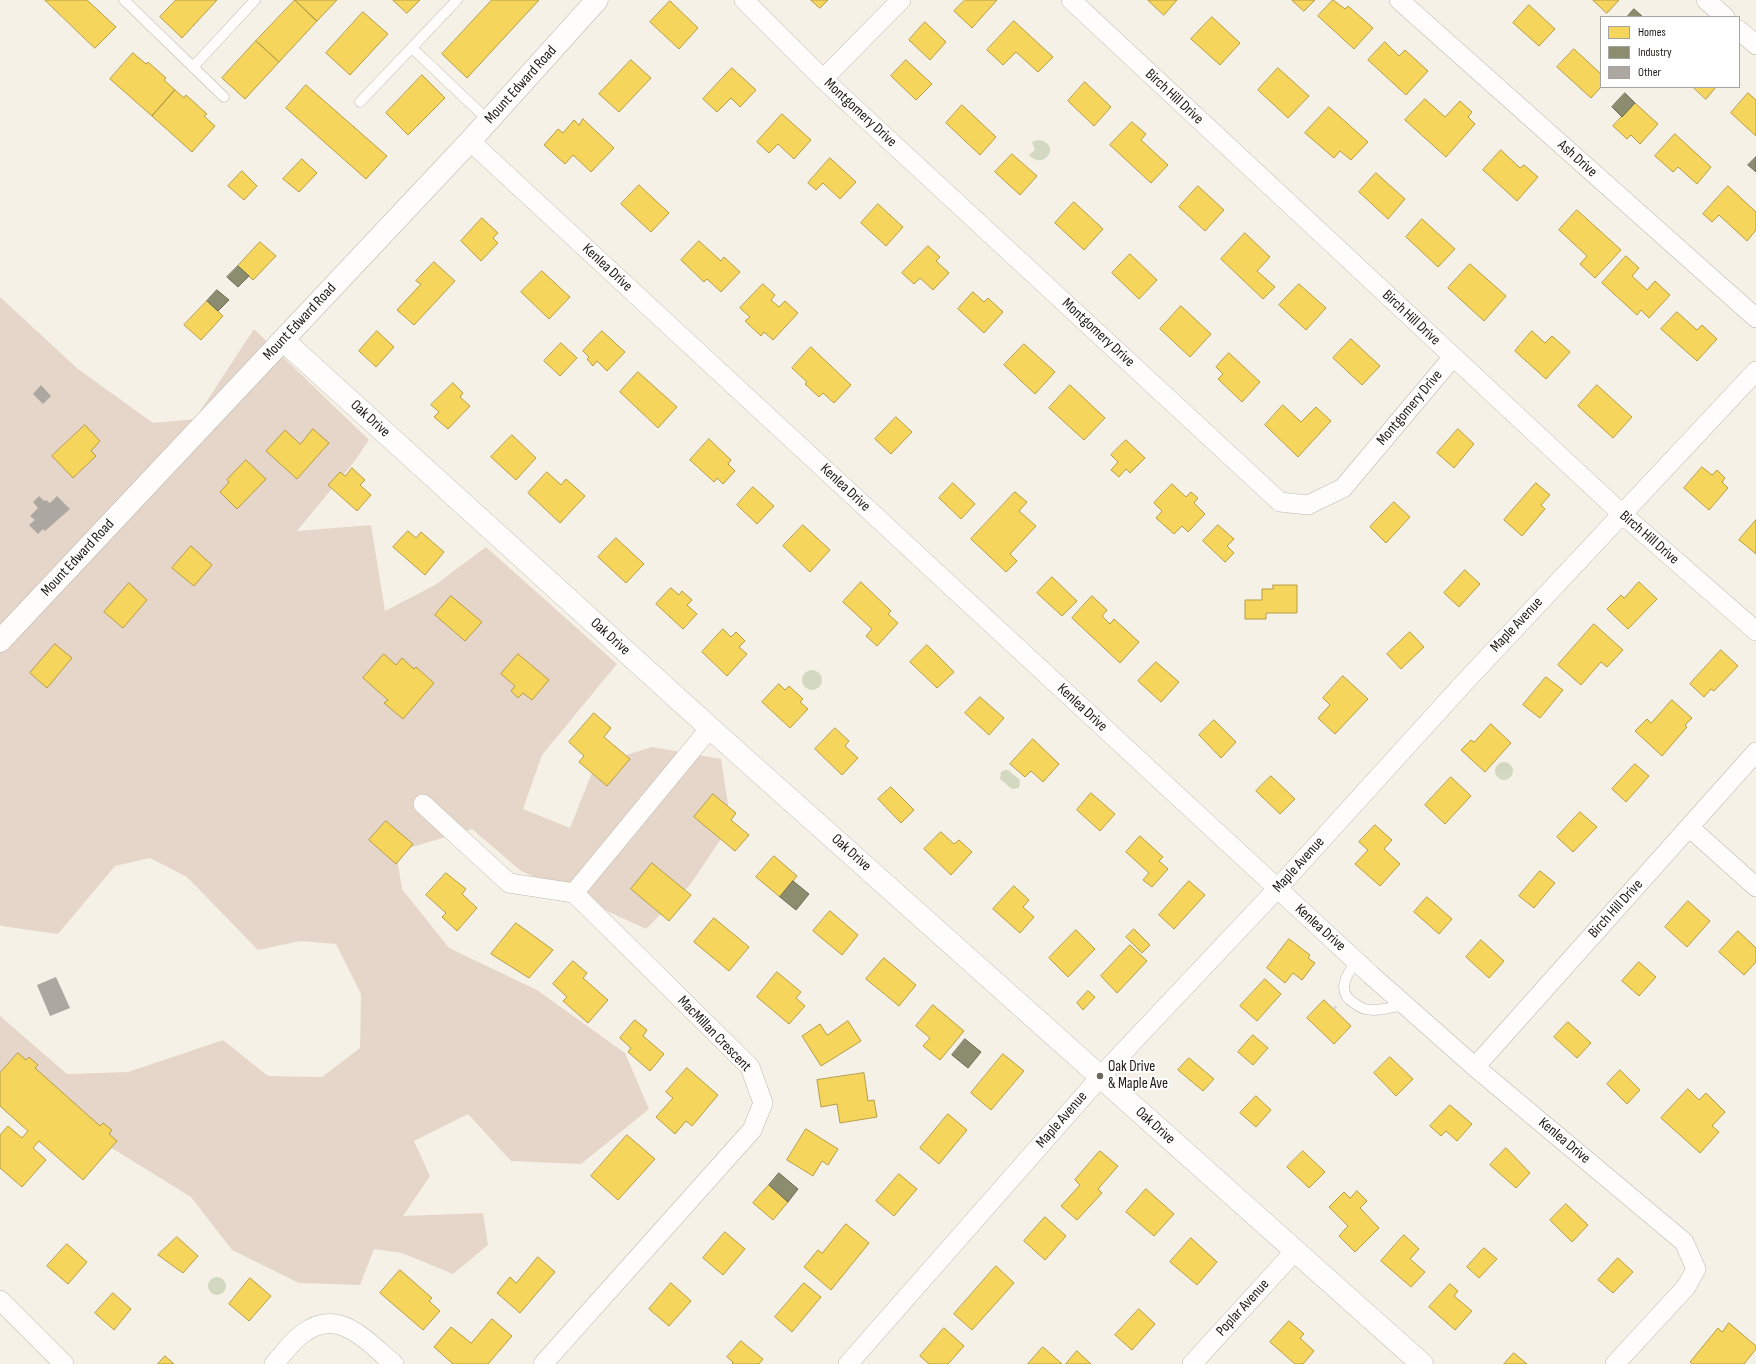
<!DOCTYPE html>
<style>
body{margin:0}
#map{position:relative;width:1756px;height:1364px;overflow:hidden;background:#f6f1e6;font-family:"Sofia Sans Condensed",sans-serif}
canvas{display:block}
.legend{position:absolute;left:1600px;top:16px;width:140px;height:72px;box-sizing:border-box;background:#fff;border:1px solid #a5a4a1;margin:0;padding:5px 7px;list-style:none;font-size:12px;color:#1e1b14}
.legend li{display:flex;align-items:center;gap:8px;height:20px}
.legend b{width:20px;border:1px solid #a5a4a1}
</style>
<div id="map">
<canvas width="1756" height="1364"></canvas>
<ul class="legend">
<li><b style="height:11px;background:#f6d55c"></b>Homes</li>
<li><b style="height:11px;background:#8c8c6e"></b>Industry</li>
<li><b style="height:11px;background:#aca7a0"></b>Other</li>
</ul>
</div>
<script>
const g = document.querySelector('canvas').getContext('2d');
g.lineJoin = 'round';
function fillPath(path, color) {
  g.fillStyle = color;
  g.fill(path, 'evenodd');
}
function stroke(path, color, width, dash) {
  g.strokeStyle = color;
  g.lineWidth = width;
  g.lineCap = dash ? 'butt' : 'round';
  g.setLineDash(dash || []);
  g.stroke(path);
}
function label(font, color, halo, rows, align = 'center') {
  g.font = font + ' "Sofia Sans Condensed",sans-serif';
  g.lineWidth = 4;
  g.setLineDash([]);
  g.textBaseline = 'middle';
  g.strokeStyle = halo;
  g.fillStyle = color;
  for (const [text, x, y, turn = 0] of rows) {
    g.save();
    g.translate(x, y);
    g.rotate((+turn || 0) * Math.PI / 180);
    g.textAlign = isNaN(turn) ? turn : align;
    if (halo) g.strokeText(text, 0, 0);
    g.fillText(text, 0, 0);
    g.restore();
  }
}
fillPath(new Path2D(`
 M0 297 78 369 153 423 195 419 254 329 369 440 354 462 297 531 371 525 385 611 435 585 486 547 617 664 542 755 523 809 570 828 595 765 652 747 721 759 731 824 690 885 646 929 521 871 472 829 396 852 402 889 449 948 537 990 625 1053 649 1109 581 1164 511 1161 468 1114 414 1141 430 1176 403 1216 483 1213 488 1245 453 1274 402 1253 374 1249 360 1285 299 1283 232 1250 191 1197 0 1079V1016L67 1074 128 1072 223 1040 268 1076 322 1077 360 1048 361 994 336 944 300 941 258 950 187 877 150 858 115 866 58 934 1 926 0 924Z`), '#e6d6ca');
fillPath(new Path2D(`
 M1038 140C1063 143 1044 172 1029 155L1035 150 1032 142Z
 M802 680a10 10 0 1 1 20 0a10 10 0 1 1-20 0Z
 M1495 771a9 9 0 1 1 18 0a9 9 0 1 1-18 0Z
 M1005 770H1008L1020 780 1019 788 1012 789 1000 779 1001 772Z
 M208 1286a9 9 0 1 1 18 0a9 9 0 1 1-18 0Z`), '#d2d9c0');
const homes = new Path2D(`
 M45 0H87L116 27 95 48Z
 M176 0H217L182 38 160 17Z
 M295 0H337L317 21Z
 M295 0 317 21 279 62 256 41Z
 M393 0H420L407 13Z
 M492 0H539L467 78 442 54Z
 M811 0H828L820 8Z
 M965 0H997L972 28 954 11Z
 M1148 0H1177L1164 15Z
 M1292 0H1315L1304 11Z
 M1333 0 1345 9 1348 6 1373 28 1354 49 1318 16Z
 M1593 0H1619L1607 13Z
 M670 1 698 28 679 49 650 22Z
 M1529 5 1555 29 1539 46 1513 23Z
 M363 12 388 34 350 75 326 53Z
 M1212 17 1240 43 1220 65 1191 39Z
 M1014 21 1053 57 1038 72 1016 52 1003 65 987 50Z
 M925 22 946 42 930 60 909 40Z
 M256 41 279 62 245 99 222 78Z
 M1385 42 1399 56 1405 50 1428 71 1406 95 1368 60Z
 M1574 49 1601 74V87L1591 98 1557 67Z
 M133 53 146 64 148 62 166 78 164 80 175 90 152 116 110 79Z
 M631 60 651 78 619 112 599 94Z
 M906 60 932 84 916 100 891 76Z
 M732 68 756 90 740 107 731 98 717 112 703 99Z
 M1278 68 1309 96 1288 118 1258 90Z
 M422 75 445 98 408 135 386 113Z
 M1085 82 1111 107 1094 126 1068 101Z
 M306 85 387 156 366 179 286 108Z
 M1693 87H1716L1706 99Z
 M175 90 184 98 186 95 207 114 204 116 215 126 192 152 152 116Z
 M1748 93 1756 100V136L1731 113Z
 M1425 99 1445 117 1460 101 1472 112 1468 117 1475 124 1446 157 1405 120Z
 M1635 103 1658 124 1640 144 1631 135 1627 139 1613 126Z
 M962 105 996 137 980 155 946 123Z
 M1329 107 1368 142 1351 160 1340 151 1334 158 1305 133Z
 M782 114 811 140 794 159 778 144 769 153 757 142Z
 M583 119 614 148 591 172 573 155 565 164 544 145 558 129 563 133 574 120 579 125Z
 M1132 122 1146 134 1141 140 1168 165 1151 183 1110 145Z
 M1675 134 1711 167 1697 184 1678 167 1673 172 1655 156Z
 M1501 150 1520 168 1524 165 1538 177 1517 201 1483 170Z
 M1012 154 1037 176 1020 195 995 172Z
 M830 158 856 182 840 199 823 183 816 190 808 183Z
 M302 159 317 173 299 192 283 179Z
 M242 171 257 186 244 200 228 186Z
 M1376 173 1405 199 1388 219 1359 192Z
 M639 185 669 213 651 232 621 204Z
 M1198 186 1224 210 1205 231 1179 207Z
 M1728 186 1756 212V230L1747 241 1719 215 1712 222 1703 214Z
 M1074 202 1103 229 1084 250 1055 223Z
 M878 204 903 227 886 246 861 223Z
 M1577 210 1621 250 1595 278 1580 264 1587 256 1559 230Z
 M482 218 498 233 493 238 498 243 481 261 461 241Z
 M1422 219 1455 249 1438 267 1406 237Z
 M1245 233 1270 257 1257 271 1275 287 1263 299 1221 259Z
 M699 241 721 261 724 257 740 272 721 292 707 279 704 282 681 260Z
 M260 242 276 256 253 280 238 266Z
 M928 246 940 257 936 261 949 273 933 290 920 278 914 284 902 273Z
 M1130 254 1157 280 1139 299 1112 273Z
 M1626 256 1639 268 1632 276 1647 290 1655 281 1670 295 1649 318 1641 310 1637 315 1602 283Z
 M434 262 455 281 414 325 397 310 421 284 416 281Z
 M1470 264 1506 296 1484 321 1448 288Z
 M542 271 570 297 549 319 521 292Z
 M763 284 775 295 771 300 779 307 785 301 798 313 773 340 764 332 761 336 745 321 750 317 740 308Z
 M1299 284 1326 308 1306 330 1279 305Z
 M973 292 984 302 988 298 1003 312 984 333 958 309Z
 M207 301 223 316 201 340 184 325Z
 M1181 306 1211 334 1190 357 1160 329Z
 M1677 312 1697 330 1702 325 1717 339 1697 361 1661 329Z
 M377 331 394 347 376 367 359 351Z
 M602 331 625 352 607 371 597 361 593 366 587 359 589 357 583 351Z
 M1532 331 1545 343 1552 336 1570 352 1546 379 1515 351Z
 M1351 339 1380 366 1362 385 1333 358Z
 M561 343 577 358 560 376 544 361Z
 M1024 344 1055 372 1035 394 1004 365Z
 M811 347 851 385 834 403 823 393 819 397 805 384 807 382 792 368Z
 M1229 353 1260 382 1242 402 1218 379 1223 374 1216 367Z
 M638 372 677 407 658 428 620 392Z
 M453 383 463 393 460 397 470 406 448 429 434 417 439 412 431 405Z
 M1070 385 1105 418 1084 440 1049 408Z
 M1597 385 1632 417 1613 438 1578 406Z
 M1283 405 1301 422 1316 407 1331 421 1298 457 1265 425Z
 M896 417 912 432 891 454 875 439Z
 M85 425 100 441 91 451 96 456 73 478 52 456Z
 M313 429 329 443 297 479 266 451 285 430 300 444Z
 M1458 429 1474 444 1454 468 1437 453Z
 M512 435 536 458 516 480 491 457Z
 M709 439 731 460 728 464 735 471 723 484 717 478 714 482 690 460Z
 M1126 440 1145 458 1130 473 1126 469 1119 477 1111 470 1118 462 1111 455Z
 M246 460 266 479 237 509 220 492 229 482 227 480Z
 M1702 467 1712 475 1717 470 1725 478 1722 482 1728 488 1709 510 1684 488Z
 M352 468 365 480 360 485 371 495 357 511 328 485 340 472 345 476Z
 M547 472 561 485 566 479 585 496 560 523 528 493Z
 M953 483 975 504 961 519 939 498Z
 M1536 483 1550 495 1541 505 1545 509 1522 536 1504 520Z
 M1172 484 1186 497 1191 492 1198 498 1194 503 1205 514 1188 532 1182 526 1174 534 1156 518 1162 511 1154 503Z
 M753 487 774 506 757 524 737 505Z
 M1015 492 1027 502 1019 511 1036 526 1010 554 1017 561 1006 572 971 539Z
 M1394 502 1410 517 1386 543 1370 527Z
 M1756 520V554L1739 540Z
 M803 525 830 550 810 572 783 546Z
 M1218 525 1234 539 1227 546 1234 553 1225 562 1203 541Z
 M408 531 416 538 421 532 444 552 425 575 393 547Z
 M616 538 644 564 626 583 598 557Z
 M191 546 212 565 194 586 172 568Z
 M1465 570 1480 584 1459 607 1444 593Z
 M1052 577 1077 601 1062 616 1037 593Z
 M861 582 891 611 888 614 898 623 877 646 866 636 872 629 843 602Z
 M1639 582 1657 599 1628 629 1607 609 1621 595 1624 598Z
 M129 583 147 600 123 628 104 612Z
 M1273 585H1297V613H1266V619H1245V600H1262V589H1273Z
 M671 588 679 595 682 591 692 600 687 605 697 614 683 629 656 604Z
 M451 596 482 622 465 641 435 615Z
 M1092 596 1107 610 1102 616 1110 624 1114 619 1139 642 1120 663 1072 618Z
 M1594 624 1623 650 1607 667 1601 662 1581 685 1558 665Z
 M723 629 731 637 736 632 745 641 739 647 747 654 727 676 702 652Z
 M1410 632 1424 647 1401 669 1387 654Z
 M55 644 72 658 47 688 30 673Z
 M927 645 954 672 937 688 910 662Z
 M1721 650 1738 666 1714 691 1711 689 1704 697 1690 684Z
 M384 654 396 665 402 658 414 669 416 667 434 683 403 719 384 703 388 700 363 678Z
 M518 654 549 680 532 700 523 693 518 698 511 691 515 686 501 674Z
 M1156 662 1179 682 1161 702 1138 681Z
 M1343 676 1368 699 1335 734 1318 718 1330 705 1323 698Z
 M1546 677 1563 690 1540 718 1523 705Z
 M779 684 785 690 789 686 803 699 800 702 808 709 790 728 762 702Z
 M980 697 1004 718 989 735 965 713Z
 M1672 700 1692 718 1685 725 1687 727 1662 756 1635 731 1647 719 1651 723Z
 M594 713 611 728 604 737 630 759 607 786 579 762 584 756 569 742Z
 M1214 720 1236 742 1221 758 1199 735Z
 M1491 724 1511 743 1485 772 1461 750 1471 740 1474 742Z
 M835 728 849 741 845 746 858 758 842 775 815 749Z
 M1033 739 1059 764 1043 782 1031 771 1025 777 1010 764Z
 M1635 764 1649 776 1626 802 1612 789Z
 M1271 776 1295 799 1280 814 1256 791Z
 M1451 777 1471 796 1445 824 1425 805Z
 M891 787 914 810 901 823 878 799Z
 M1091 793 1115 814 1100 831 1077 810Z
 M713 794 736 813 731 820 749 835 735 851 694 817Z
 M1580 812 1597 827 1573 852 1557 837Z
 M386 821 413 844 396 864 369 840Z
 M1375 825 1392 840 1384 849 1400 864 1380 886 1355 864 1368 850 1359 842Z
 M941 832 954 844 959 840 972 852 951 875 924 849Z
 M1140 836 1163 857 1159 861 1168 869 1152 887 1143 880 1149 873 1126 852Z
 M774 856 797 876 780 897 756 877Z
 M652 863 691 895 669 921 631 889Z
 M1540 871 1555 883 1534 908 1519 896Z
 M446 873 466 889 462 894 477 908 457 931 442 917 446 913 426 895Z
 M1189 881 1205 895 1174 929 1159 915Z
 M1014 886 1029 900 1023 907 1034 917 1020 933 993 909Z
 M1427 897 1452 919 1439 934 1414 912Z
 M1688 901 1710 921 1687 947 1665 927Z
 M830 911 858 935 842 955 813 931Z
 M714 918 749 947 729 971 694 942Z
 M516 923 553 950 529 978 491 954Z
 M1134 929 1150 945 1142 953 1126 937Z
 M1076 930 1095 949 1068 977 1049 958Z
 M1738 931 1756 948V962L1744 975 1719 952Z
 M1289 939 1310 955 1308 958 1315 963 1302 980 1293 973 1285 983 1267 968Z
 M1481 940 1504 961 1489 978 1466 957Z
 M1130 945 1147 961 1117 993 1101 976Z
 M884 958 916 985 899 1006 866 979Z
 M573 961 587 973 583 978 608 1000 588 1023 563 1001 567 997 553 984Z
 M1639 962 1656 977 1639 996 1622 981Z
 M777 972 801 992 796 998 805 1006 789 1024 757 997Z
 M1265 979 1281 994 1257 1021 1240 1006Z
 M1088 991 1095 997 1083 1010 1077 1003Z
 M1324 1000 1351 1026 1334 1044 1307 1018Z
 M933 1005 964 1031 940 1060 923 1046 930 1038 916 1026Z
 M635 1020 647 1030 643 1036 664 1054 650 1071 628 1052 631 1048 620 1038Z
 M848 1021 861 1041 821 1066 802 1036 820 1024 827 1035Z
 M1568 1022 1591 1043 1577 1058 1554 1037Z
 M1253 1035 1268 1048 1253 1065 1238 1052Z
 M18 1053 26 1060 29 1057 38 1065 35 1068 100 1126 103 1123 112 1130 109 1134 117 1141 83 1180 39 1141 33 1148 46 1160 22 1187 0 1168V1135L8 1126 22 1138 28 1131 0 1106V1073Z
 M1003 1054 1024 1071 991 1110 971 1093Z
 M1390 1057 1413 1079 1396 1096 1374 1073Z
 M1189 1058 1214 1079 1203 1091 1178 1070Z
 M687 1068 718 1095 692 1126 686 1121 675 1134 656 1117 673 1098 666 1092Z
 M1620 1070 1640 1090 1627 1104 1607 1084Z
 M864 1073 868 1101 874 1100 877 1117 840 1123 837 1104 821 1107 817 1080Z
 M1688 1089 1699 1100 1706 1093 1725 1112 1712 1126 1719 1132 1700 1153 1661 1118Z
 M1256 1096 1271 1110 1256 1127 1240 1113Z
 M1450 1105 1472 1124 1457 1141 1446 1131 1441 1136 1430 1126Z
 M948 1114 967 1130 939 1164 920 1148Z
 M806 1129 838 1149 828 1165 822 1161 813 1176 787 1160Z
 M627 1135 655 1159 618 1200 591 1176Z
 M1506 1148 1530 1173 1516 1188 1490 1165Z
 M1100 1151 1118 1166 1098 1189 1102 1193 1077 1220 1061 1206 1080 1185 1075 1180Z
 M1303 1151 1325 1172 1309 1188 1287 1167Z
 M899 1174 917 1189 894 1216 876 1201Z
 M769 1185 788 1202 773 1220 753 1203Z
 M1146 1189 1174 1214 1154 1236 1126 1212Z
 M1357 1191 1367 1201 1360 1208 1379 1228 1355 1252 1339 1236 1348 1226 1329 1207 1344 1192 1350 1198Z
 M1566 1204 1588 1225 1572 1242 1550 1220Z
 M1045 1217 1066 1236 1045 1260 1024 1241Z
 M846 1224 869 1243 831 1290 804 1267 818 1250 822 1253Z
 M725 1232 745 1249 723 1275 703 1258Z
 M1404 1235 1419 1249 1410 1259 1425 1272 1411 1287 1381 1261Z
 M177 1237 198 1256 183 1273 158 1255Z
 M1191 1238 1217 1262 1197 1285 1170 1262Z
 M67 1244 87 1262 68 1284 47 1266Z
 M1484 1248 1497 1259 1479 1278 1467 1267Z
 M538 1257 555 1272 520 1313 497 1293 510 1277 516 1283Z
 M1618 1258 1633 1272 1613 1293 1598 1280Z
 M996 1266 1014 1283 972 1330 954 1314Z
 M400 1270 432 1298 429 1301 440 1311 423 1330 380 1293Z
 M250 1278 271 1296 249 1321 229 1304Z
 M671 1283 691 1301 669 1326 649 1309Z
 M804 1283 821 1297 792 1332 775 1317Z
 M1450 1284 1458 1291 1454 1296 1472 1311 1455 1330 1429 1307Z
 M113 1293 131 1309 114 1330 95 1313Z
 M1139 1309 1155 1324 1132 1350 1115 1335Z
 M492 1319 512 1336 488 1364H453L434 1347 451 1327 471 1343Z
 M1289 1321 1304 1334 1300 1338 1314 1351 1303 1364H1295L1270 1342Z
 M1729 1323 1756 1346V1349L1744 1364H1693L1690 1362 1718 1328 1722 1332Z
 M944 1328 964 1346 948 1364H929L920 1356Z
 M741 1341 763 1359 759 1364H732L733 1362 727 1357Z
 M1043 1347 1062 1364H1028Z
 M1077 1351 1091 1364H1066Z
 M1514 1353 1527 1364H1504Z
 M165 1356 174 1364H158Z`);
fillPath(homes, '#f6d55c');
stroke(homes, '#b59d46', 1);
const industry = new Path2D(`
 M1634 9 1643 17H1627Z
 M1625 93 1635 103 1622 117 1612 107Z
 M1756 157V172L1748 165Z
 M238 266 249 276 238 287 227 277Z
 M217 290 229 300 218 311 207 301Z
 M793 881 809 894 796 910 780 897Z
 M965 1039 981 1052 968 1068 952 1055Z
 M779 1173 798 1189 788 1202 769 1185Z`);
fillPath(industry, '#8c8c6e');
stroke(industry, '#6b6a53', 1);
fillPath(new Path2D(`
 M41 385 51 396 43 404 33 394Z
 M39 496 44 501 46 500 50 503 57 496 70 509 45 531 43 529 38 534 29 525 35 520 30 516 38 508 33 502Z
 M56 977 70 1008 50 1016 37 985Z`), '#aca7a0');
const service = new Path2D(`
 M124 0 224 97
 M412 48 489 121
 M193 67 255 0
 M360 102 457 0
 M1357 962C1346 974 1336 992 1354 1003 1357 1005 1361 1008 1365 1009 1377 1012 1392 1007 1404 1005`);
const minor = new Path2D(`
 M744 0 823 79 1280 502 1308 505 1343 488 1453 357
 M1071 0 1621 513 1756 631
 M1399 0 1756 318
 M1706 0 1725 17
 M1739 30 1756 45
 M823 79 901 0
 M470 141 1371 975 1475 1067 1684 1242 1696 1269 1686 1287 1615 1364
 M423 804 509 883 574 893 750 1067 763 1103 752 1130 543 1364
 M1689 827 1756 887
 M574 893 710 728
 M1475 1067 1756 752
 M0 1300 64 1364
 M274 1364C283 1354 291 1342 302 1334 339 1306 366 1341 394 1364
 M848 1364 1110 1066 1277 889 1463 684 1756 371
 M1192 1364 1295 1251`);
const tertiary = new Path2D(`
 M283 340 710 728 1422 1364
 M0 641 470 141 597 0`);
stroke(service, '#bcb8b0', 11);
stroke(minor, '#bcb8b0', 20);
stroke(tertiary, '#bcb8b0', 23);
stroke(new Path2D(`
 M1334 1009 1337 1005`), '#d7d5d2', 2.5, [3, 2]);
stroke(service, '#fefdfb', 10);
stroke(minor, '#fefdfb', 19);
stroke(tertiary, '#fefdfb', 22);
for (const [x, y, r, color] of [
 [1100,1076,4,"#6a665e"]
]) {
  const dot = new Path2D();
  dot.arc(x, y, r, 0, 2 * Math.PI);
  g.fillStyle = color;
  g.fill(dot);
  stroke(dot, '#fff', 1.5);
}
label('15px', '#1e1b14', '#fff', [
 ["Mount Edward Road",521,85,-48],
 ["Birch Hill Drive",1174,97,43],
 ["Montgomery Drive",860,113,43],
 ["Ash Drive",1577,159,42],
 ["Kenlea Drive",607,268,43],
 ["Birch Hill Drive",1411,318,43],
 ["Mount Edward Road",300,322,-47],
 ["Montgomery Drive",1098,333,43],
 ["Montgomery Drive",1410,408,-50],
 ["Oak Drive",370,419,42],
 ["Kenlea Drive",845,488,43],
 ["Birch Hill Drive",1649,538,41],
 ["Mount Edward Road",78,558,-47],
 ["Maple Avenue",1517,625,-47],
 ["Oak Drive",610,637,42],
 ["Kenlea Drive",1082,708,43],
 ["Oak Drive",851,853,42],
 ["Maple Avenue",1299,865,-48],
 ["Birch Hill Drive",1616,909,-48],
 ["Kenlea Drive",1320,928,42],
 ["MacMillan Crescent",714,1034,46],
 ["Maple Avenue",1062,1120,-49],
 ["Oak Drive",1155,1126,42],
 ["Kenlea Drive",1564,1141,40],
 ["Poplar Avenue",1243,1308,-48]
]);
label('15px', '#1e1b14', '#fff', [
 ["Oak Drive",1108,1067],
 ["& Maple Ave",1108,1084]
], 'left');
</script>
